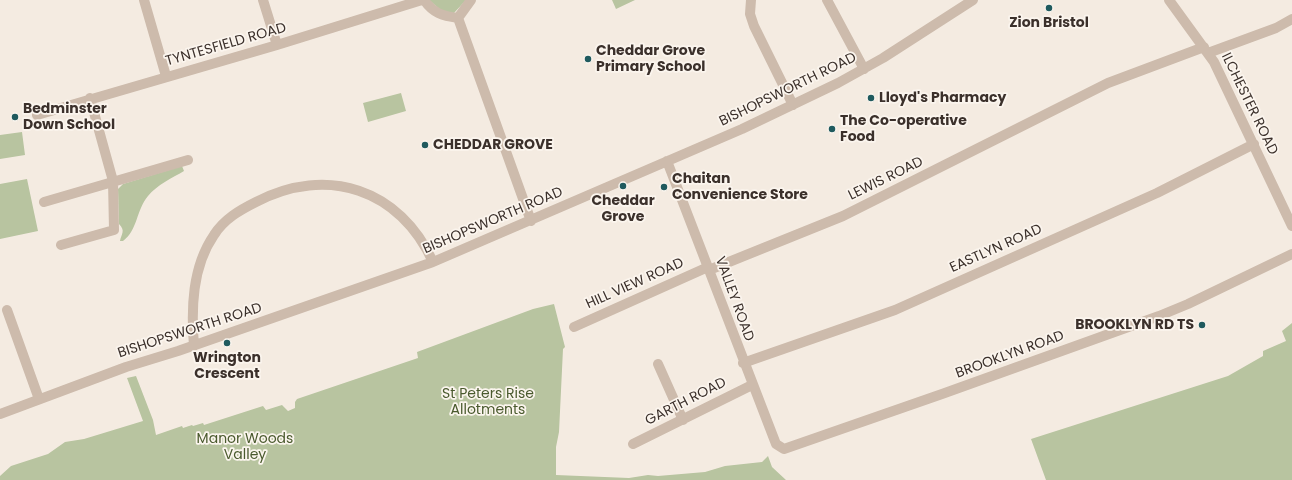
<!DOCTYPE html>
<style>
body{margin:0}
canvas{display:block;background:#f4ebe1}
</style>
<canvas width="1292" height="480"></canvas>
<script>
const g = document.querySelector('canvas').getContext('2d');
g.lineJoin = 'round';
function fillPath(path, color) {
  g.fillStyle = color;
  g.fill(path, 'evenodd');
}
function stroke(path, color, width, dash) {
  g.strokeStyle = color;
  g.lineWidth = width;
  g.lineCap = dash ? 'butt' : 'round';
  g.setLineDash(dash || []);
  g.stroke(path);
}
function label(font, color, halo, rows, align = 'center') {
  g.font = font + ' Poppins,sans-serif';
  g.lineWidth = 3.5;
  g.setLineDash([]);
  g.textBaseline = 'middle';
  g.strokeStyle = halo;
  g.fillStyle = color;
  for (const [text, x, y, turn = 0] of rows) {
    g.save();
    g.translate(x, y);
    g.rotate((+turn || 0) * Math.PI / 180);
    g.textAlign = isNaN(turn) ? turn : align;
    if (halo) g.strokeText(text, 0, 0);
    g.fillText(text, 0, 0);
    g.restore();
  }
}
fillPath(new Path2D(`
 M429 0H466L454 13 443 12Z
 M612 0H635L616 9Z
 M401 93 406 111 368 122 363 103Z
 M22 132 25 155 0 159V135Z
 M182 166 184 171C172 178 157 185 148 196 136 210 138 230 123 241H120C121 234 126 231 119 224L118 189 123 184Z
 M27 179 38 231 0 239V184Z
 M554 304 565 347 563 349 559 432 556 447V475L629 478 648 475 658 476 705 472 725 466 762 462 768 456 772 467 786 480H0V476L11 466 48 454 65 442 84 439 143 421 127 378 136 376 153 420 156 435 182 426 183 428 192 425 193 426 203 423 204 425 263 406 266 410 282 405 288 411 295 408V402L297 399 418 358 417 352 533 309Z
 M1292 323V480H1046L1031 439 1228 376 1263 356V351L1286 341 1282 331Z`), '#b8c4a0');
stroke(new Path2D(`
 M144 0 166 76
 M263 0 277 45
 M424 0C433 13 442 16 458 18
 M751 0 750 14 754 26 793 105
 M827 0 864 69
 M1169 0 1214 62 1292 226
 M458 18 531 221
 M458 18 471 0
 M1208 53 1276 28 1292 19
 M37 115 277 45 422 0
 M667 161 776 444 784 449 942 394 1159 316 1188 304 1292 254
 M44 202 188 160
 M61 245 114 230 113 181 90 98
 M709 270 843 216 1108 83 1204 47
 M7 310 39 399
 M574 327 708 267
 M194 346C191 309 192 267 214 235 224 219 240 210 256 202 327 165 400 189 433 262
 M743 363 895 310 1157 193 1254 144
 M658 364 683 420
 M0 414 126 367 178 351 433 262 742 129 838 83 883 58 973 0
 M633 444 752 385`), '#cdbbac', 10);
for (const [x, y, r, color] of [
 [1049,8,4,"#1f5a5e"],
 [588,59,4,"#1f5a5e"],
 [871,98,4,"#1f5a5e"],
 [15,117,4,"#1f5a5e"],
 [832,129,4,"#1f5a5e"],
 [425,145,4,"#1f5a5e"],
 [623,186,4,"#1f5a5e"],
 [664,187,4,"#1f5a5e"],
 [1202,325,4,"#1f5a5e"],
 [227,343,4,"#1f5a5e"]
]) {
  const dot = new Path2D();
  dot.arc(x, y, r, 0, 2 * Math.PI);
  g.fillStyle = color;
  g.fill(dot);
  stroke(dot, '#fbf5ee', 1.5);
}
label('bold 14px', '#3b302b', '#fbf5ee', [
 ["Zion Bristol",1049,23,"center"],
 ["Cheddar Grove",596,51],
 ["Primary School",596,67],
 ["Lloyd's Pharmacy",879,98],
 ["Bedminster",23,109],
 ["Down School",23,125],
 ["The Co-operative",840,121],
 ["Food",840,137],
 ["CHEDDAR GROVE",433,145],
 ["Chaitan",672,179],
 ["Convenience Store",672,195],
 ["Cheddar",623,201,"center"],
 ["Grove",623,217,"center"],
 ["BROOKLYN RD TS",1194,325,"right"],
 ["Wrington",227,358,"center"],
 ["Crescent",227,374,"center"]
], 'left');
label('14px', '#3b302b', '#fbf5ee', [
 ["TYNTESFIELD ROAD",226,45,-16],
 ["BISHOPSWORTH ROAD",788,90,-26],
 ["ILCHESTER ROAD",1249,104,64],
 ["LEWIS ROAD",886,179,-26],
 ["BISHOPSWORTH ROAD",493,221,-23],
 ["EASTLYN ROAD",996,249,-24],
 ["HILL VIEW ROAD",635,284,-24],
 ["VALLEY ROAD",734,299,70],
 ["BISHOPSWORTH ROAD",190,331,-18],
 ["BROOKLYN ROAD",1010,355,-20],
 ["GARTH ROAD",686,402,-27]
]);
label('14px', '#4a5a2e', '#fbf5ee', [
 ["St Peters Rise",488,394],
 ["Allotments",488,410],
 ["Manor Woods",245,439],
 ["Valley",245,455]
]);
</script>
